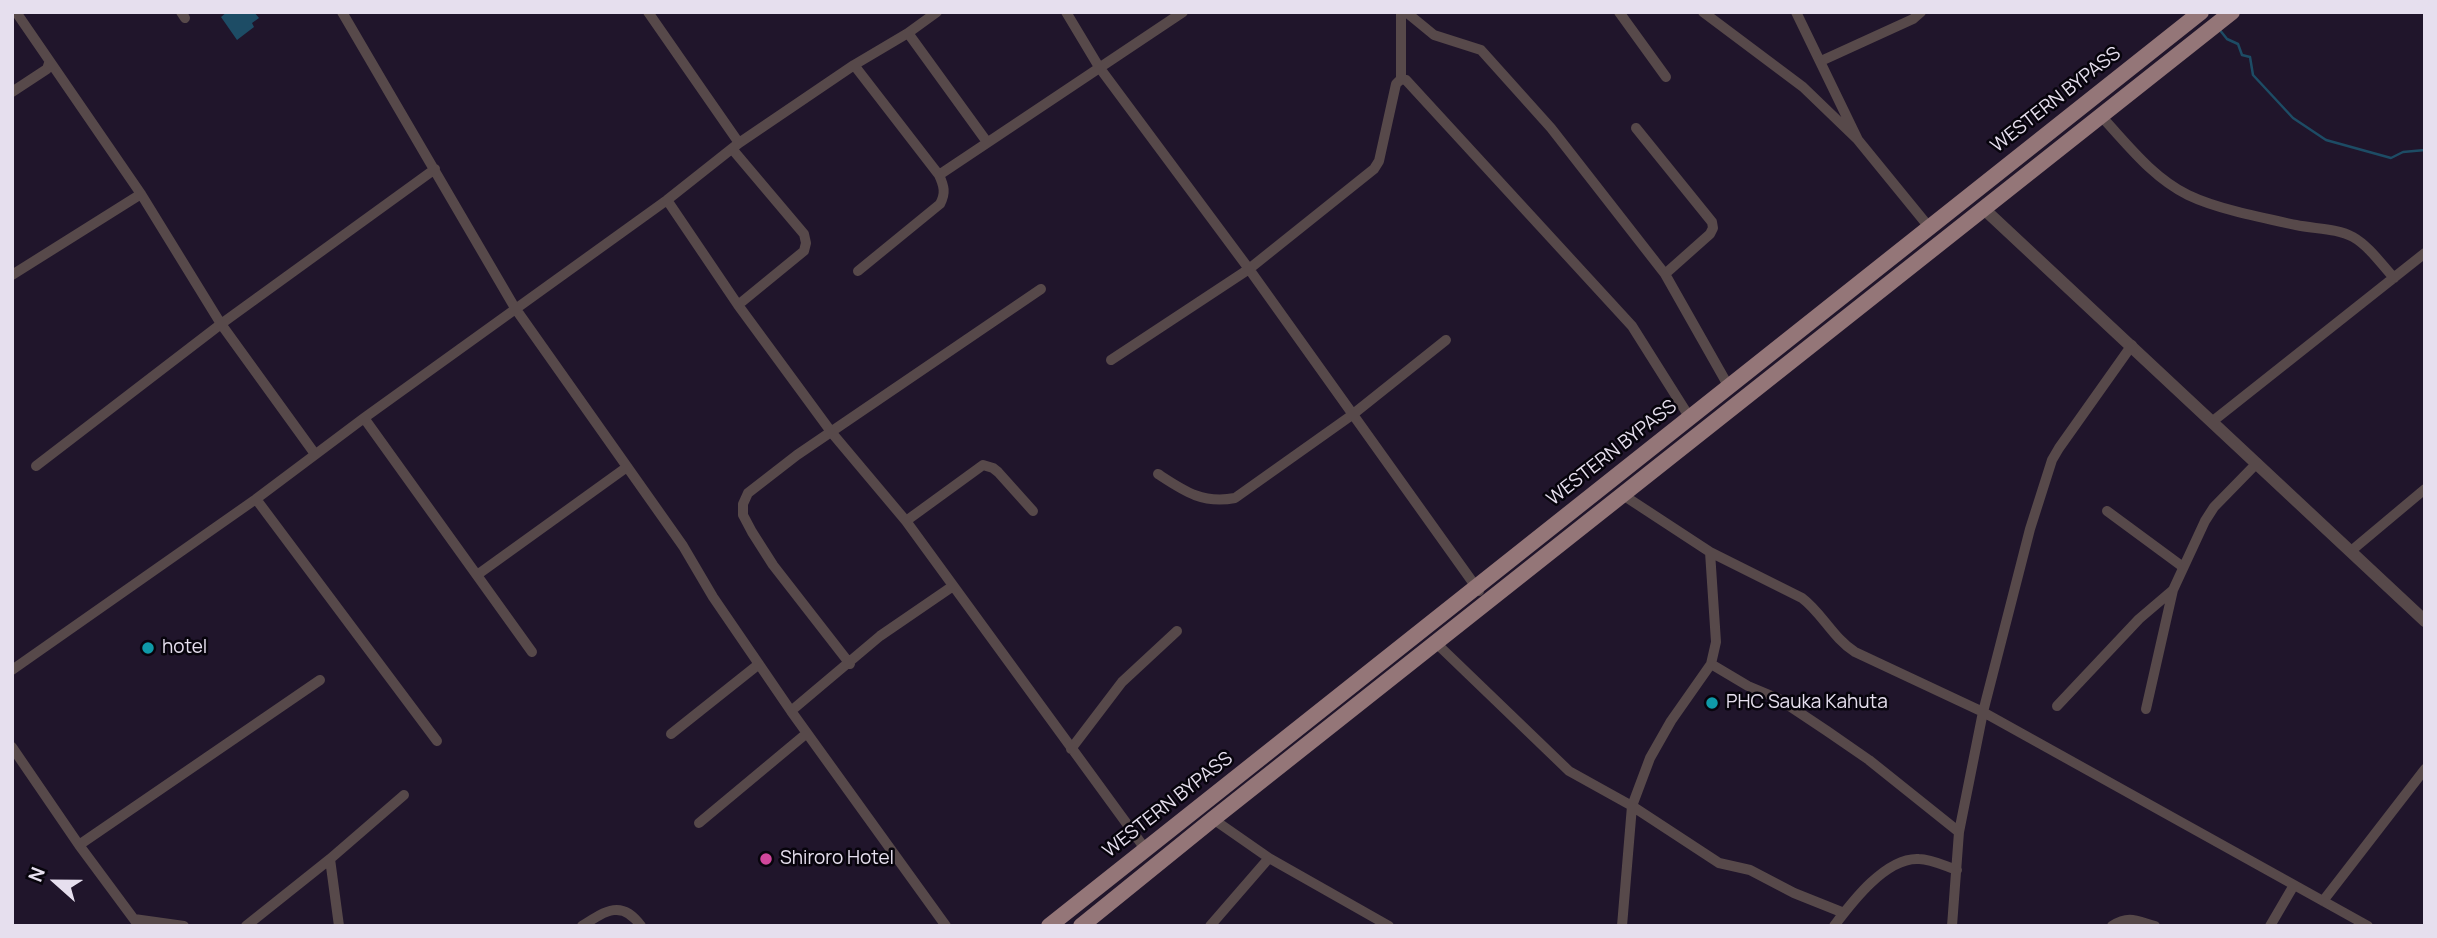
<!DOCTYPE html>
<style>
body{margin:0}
#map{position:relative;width:2437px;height:938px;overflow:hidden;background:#20152b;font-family:Manrope,sans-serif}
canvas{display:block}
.frame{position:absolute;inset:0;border:14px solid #e6dfee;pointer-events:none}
.north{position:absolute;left:21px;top:847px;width:70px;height:70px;-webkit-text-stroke:5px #07040c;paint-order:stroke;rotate:291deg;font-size:19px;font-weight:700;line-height:28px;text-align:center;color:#e6dfee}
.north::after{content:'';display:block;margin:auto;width:24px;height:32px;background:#e6dfee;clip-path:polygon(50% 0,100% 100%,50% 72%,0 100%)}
</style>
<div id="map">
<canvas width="2437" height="938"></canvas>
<div class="frame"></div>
<div class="north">N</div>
</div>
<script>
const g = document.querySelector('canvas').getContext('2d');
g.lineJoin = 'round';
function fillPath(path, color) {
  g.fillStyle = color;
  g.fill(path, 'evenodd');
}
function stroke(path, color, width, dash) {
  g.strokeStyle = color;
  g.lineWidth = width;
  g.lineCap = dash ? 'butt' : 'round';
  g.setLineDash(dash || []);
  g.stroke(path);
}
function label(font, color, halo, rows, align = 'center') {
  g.font = font + ' Manrope,sans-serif';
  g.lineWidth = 5;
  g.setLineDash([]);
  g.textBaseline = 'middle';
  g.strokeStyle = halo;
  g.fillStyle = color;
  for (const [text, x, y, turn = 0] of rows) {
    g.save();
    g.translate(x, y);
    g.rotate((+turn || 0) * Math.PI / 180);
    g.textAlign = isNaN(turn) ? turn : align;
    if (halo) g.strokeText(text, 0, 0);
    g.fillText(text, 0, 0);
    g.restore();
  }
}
fillPath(new Path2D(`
 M227 12H254L259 18 252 23 254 27 237 40 221 17Z`), '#1d4c65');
stroke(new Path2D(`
 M2219 29 2227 39 2238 44 2242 55 2250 57 2253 75 2293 118 2326 140 2391 158 2403 152 2425 150`), '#1d4c65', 2.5);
stroke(new Path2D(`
 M16 12 141 194 221 324 315 454
 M181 12 185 18
 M342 12 515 308 683 546 713 597 791 711 946 926
 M648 12 739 143
 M1066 12 1099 67 1249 269 1479 591
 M1401 12V79
 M1406 12 1434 35 1481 50 1551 128 1665 274 1729 387
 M1619 12 1666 77
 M1703 12 1803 87 1858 140 1796 12
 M908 33 987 142
 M1821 61 1913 19 1921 12
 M854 65 939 175
 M12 92 47 69 49 63
 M2101 116C2128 145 2152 177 2188 195 2217 209 2263 218 2296 225 2314 229 2337 228 2353 237 2369 246 2382 265 2394 278
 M1636 128 1712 222 1713 228 1710 234 1665 274
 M1858 140 1929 227
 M733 150 804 234 806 243 804 251 738 305
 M667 200 738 305 832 433 906 521 1146 850
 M858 271 940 204C946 193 944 186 939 175L1183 12
 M12 275 141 194
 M1111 360 1249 269 1374 169 1379 161 1396 84 1401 79 1406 80 1632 326 1690 418
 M364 418 532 652
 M2213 421 2425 253
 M36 466 221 324 435 169
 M1158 474C1184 491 1202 504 1235 498L1352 415 1446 340
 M256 499 437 741
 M2107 511 2183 567
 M906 521 983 465 993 468 998 472 1033 511
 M2351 551 2425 489
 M1710 552 1802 598C1822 613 1833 638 1855 652L1983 712 2368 926
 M477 575 627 467
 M1436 643 1569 771 1632 806 1719 863 1750 870 1794 893 1844 913
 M850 664 773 565 752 532 743 515V504L748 493 797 455 1041 289
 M1711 664 1748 686 1779 699 1827 731 1869 760 1959 832
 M12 670 256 499 364 418 667 200 739 143 854 65 908 33 937 12
 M2057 706 2139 619 2173 590
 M2146 709 2173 590 2205 521 2214 507 2257 463
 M791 711 880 636 953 586
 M671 734 759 664
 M12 747 79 845 139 926
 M1071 749 1122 682 1177 631
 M1213 819 1269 858 1389 926
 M699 823 807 733
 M79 845 320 680
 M330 859 339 926
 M2323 901 2425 769
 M134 919 184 926
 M246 926 330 859 404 795
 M582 926C605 911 622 899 641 926
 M1210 926 1269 858
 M1622 926 1632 806 1650 758 1671 721 1711 664 1716 642 1710 552 1623 495
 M1834 926C1852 902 1886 857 1919 859 1931 859 1945 866 1957 870
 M1952 926 1959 832 1983 712 2030 529 2052 460 2059 448 2132 345
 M2112 926C2129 915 2137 921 2155 926
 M2270 926 2294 885`), '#57494a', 10);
stroke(new Path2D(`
 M1984 209 2425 621`), '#57494a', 12);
stroke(new Path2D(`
 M1049 926 2201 12
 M1081 926 1213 819 2232 12`), '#947678', 16);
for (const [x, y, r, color] of [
 [148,648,7,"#0f9aa8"],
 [1712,703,7,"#0f9aa8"],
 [766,859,7,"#d1479c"]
]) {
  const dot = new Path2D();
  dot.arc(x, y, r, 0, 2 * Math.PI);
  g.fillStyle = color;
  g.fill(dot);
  stroke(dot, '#07040c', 2.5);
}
label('19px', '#e6dfee', '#07040c', [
 ["WESTERN BYPASS",2056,100,-38],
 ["WESTERN BYPASS",1612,453,-38],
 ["WESTERN BYPASS",1168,805,-38]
]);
label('19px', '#e6dfee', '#07040c', [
 ["hotel",162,648],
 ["PHC Sauka Kahuta",1726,703],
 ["Shiroro Hotel",780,859]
], 'left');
</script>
